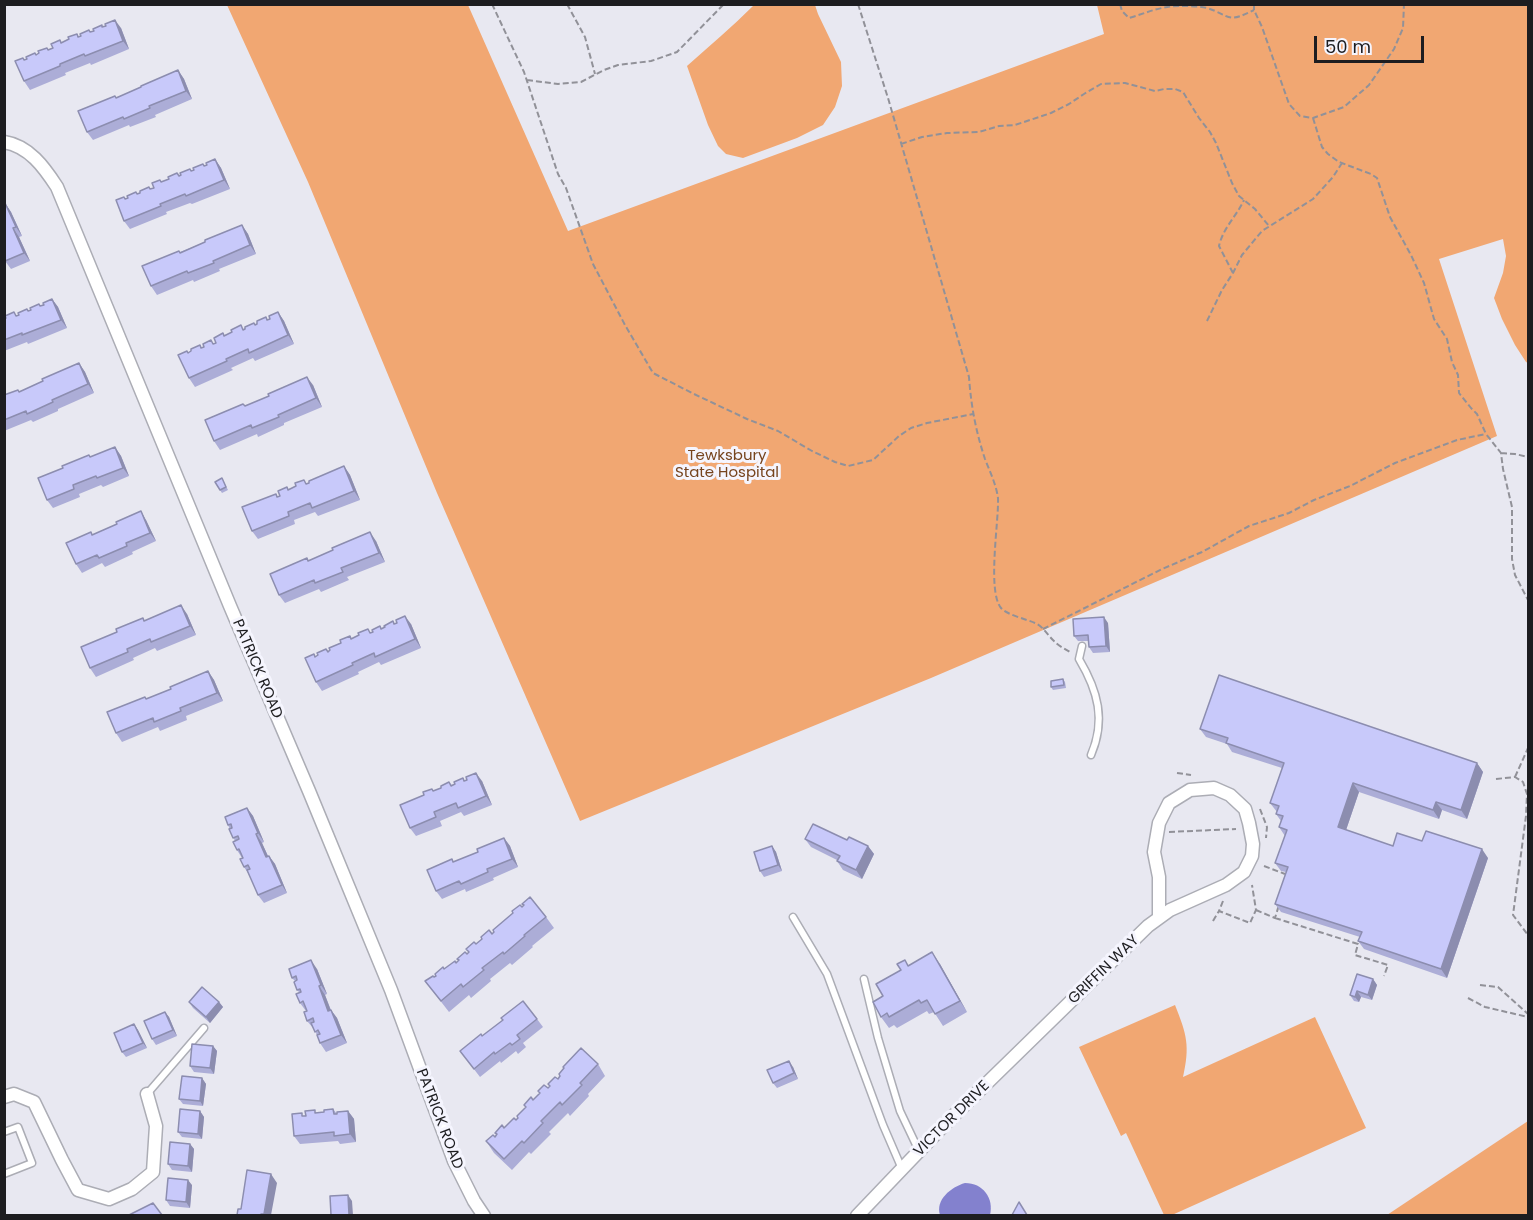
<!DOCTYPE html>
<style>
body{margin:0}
#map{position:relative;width:1533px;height:1220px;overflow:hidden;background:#e8e8f1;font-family:Poppins,sans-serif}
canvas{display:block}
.frame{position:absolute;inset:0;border:6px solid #1d1d20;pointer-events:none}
.scale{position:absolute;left:1314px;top:36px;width:110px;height:27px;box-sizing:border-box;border:3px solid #1d1d20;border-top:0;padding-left:8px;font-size:18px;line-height:21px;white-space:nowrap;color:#1d1d20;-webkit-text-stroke:4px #f5f5fe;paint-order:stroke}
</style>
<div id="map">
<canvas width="1533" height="1220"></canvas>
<div class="frame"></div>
<div class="scale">50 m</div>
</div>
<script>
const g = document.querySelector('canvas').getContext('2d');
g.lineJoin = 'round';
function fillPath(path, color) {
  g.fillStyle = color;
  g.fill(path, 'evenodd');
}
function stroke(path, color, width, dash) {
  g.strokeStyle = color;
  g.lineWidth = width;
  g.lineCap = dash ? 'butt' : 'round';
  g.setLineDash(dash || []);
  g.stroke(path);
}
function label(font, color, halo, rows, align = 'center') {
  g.font = font + ' Poppins,sans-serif';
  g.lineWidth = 6;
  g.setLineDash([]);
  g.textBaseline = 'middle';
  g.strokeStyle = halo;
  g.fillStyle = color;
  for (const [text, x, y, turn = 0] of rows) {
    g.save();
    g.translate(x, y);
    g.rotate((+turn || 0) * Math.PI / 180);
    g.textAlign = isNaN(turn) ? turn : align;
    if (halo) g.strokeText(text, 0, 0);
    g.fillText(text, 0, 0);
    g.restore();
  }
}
fillPath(new Path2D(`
 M227 5H468L568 231 1104 34 1097 5H1528V363L1526 362 1515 345 1502 319 1494 298 1503 273 1506 256 1503 239 1439 259 1497 436 931 678 580 821 437 493 308 182Z
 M753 5H815L818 14 841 62 842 86 835 107 823 125 797 138 743 158 726 154 718 146 708 125 687 66C709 46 732 27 753 6Z
 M1175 1005C1187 1035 1190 1046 1183 1077L1315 1017 1366 1128 1172 1215H1164L1126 1133 1121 1136 1079 1047Z
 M1528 1121V1215H1387Z`), '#f1a772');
fillPath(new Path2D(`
 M965 1183C983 1183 994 1198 990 1215H940C935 1200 951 1187 965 1183Z`), '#8381ce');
const lane = new Path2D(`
 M1082 646 1079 659C1098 691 1106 720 1091 755
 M793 917 827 974 883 1125 902 1169
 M864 979 878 1038 900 1111 919 1151
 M147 1094 204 1028
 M4 1132 18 1127 32 1163 4 1174`);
const street = new Path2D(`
 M4 142C29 146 44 167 57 187L230 606 309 791 391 990 454 1161 474 1201 484 1216
 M4 1097 14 1094 34 1102 62 1160 78 1190 109 1199 132 1189 153 1172 156 1126 147 1094
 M857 1216 943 1126 1148 926 1170 910 1226 885 1244 872 1252 856 1253 844 1249 823 1245 809 1230 795 1214 788 1190 790 1169 803 1159 823 1154 852 1159 877V917`);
stroke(lane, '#acadb5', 9);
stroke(street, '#acadb5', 15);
stroke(new Path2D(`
 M492 4 524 72 558 174 566 188 593 264 625 325 653 373 694 394 747 419 778 431 812 451 835 462 848 466 873 460 899 436 911 428 927 423 973 414
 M567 4 585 37 595 74
 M858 4 888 98 969 377C971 406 976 432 985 459 990 472 996 484 998 498 999 521 987 591 1001 608 1007 615 1026 619 1035 623 1043 626 1048 636 1055 642 1059 646 1065 649 1070 652
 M1120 4 1122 11 1129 18C1146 13 1161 6 1179 6 1187 6 1199 6 1207 8 1232 16 1226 24 1254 10
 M1254 4V10L1262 27 1289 104 1300 116 1313 118 1344 107 1369 85 1394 49 1403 28 1404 4
 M527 80 558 84 581 82 604 70 618 65 651 61 677 52 724 4
 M1313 118 1322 147 1328 154 1339 162 1371 174 1377 178 1390 217 1411 255 1424 283 1434 319 1447 339 1452 362 1458 375 1459 393 1471 408 1477 414 1486 434 1501 453 1503 469 1512 507V559L1515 575 1528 600
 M901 144 922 137 947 133 979 132 999 126 1015 125 1051 113 1069 104 1084 94 1101 84 1125 83 1155 91 1164 89H1175L1183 92 1199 118 1210 132 1216 143 1232 183 1239 196 1255 209 1269 226
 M1233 273 1219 246C1223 228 1236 217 1244 200
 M1207 321 1222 290 1233 273 1242 255 1262 231 1313 199 1333 177 1342 163
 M1501 453 1515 454 1528 457
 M1043 629 1162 569 1202 552 1249 526 1289 513 1314 500 1350 486 1395 463 1457 440 1486 434
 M1177 773 1191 775
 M1515 777 1528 748
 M1496 779 1515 777 1523 782 1527 794 1526 816 1513 915 1528 935
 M1260 809 1267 827 1266 838
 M1169 832 1236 829
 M1264 866 1285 874
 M1223 901 1219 911 1250 923 1256 910 1252 885
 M1256 910 1275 918 1279 905
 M1275 918 1358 944 1355 955 1388 965 1384 976
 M1213 921 1219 911
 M1480 985 1498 987 1528 1014
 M1468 998 1485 1007 1528 1017`), '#919198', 2, [6, 3]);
stroke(lane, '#fff', 6);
stroke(street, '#fff', 12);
fillPath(new Path2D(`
 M103 27 121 28 129 49 91 65 90 63 65 73 66 75 30 90 24 81V60L49 50 69 39 77 34 79 37Z
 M178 70 184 79 192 99 155 115 156 117 130 127 129 125 93 140 87 132 116 98 141 87Z
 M215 159 221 168 230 189 192 204 190 203 166 212 167 214 130 229 124 221 125 199 154 188 161 182 204 166Z
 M5 203 11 212 22 236 19 237 30 261 11 269 5 261Z
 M242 225 248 234 256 254 219 269 220 271 194 282 193 280 157 295 151 286 180 252 205 242Z
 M52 299 58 307 67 328 28 344 27 342 4 351V319L14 312 16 316 27 309 28 311 31 310 39 304 40 306Z
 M278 312 284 321 294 344 255 361 253 358 231 368 233 370 195 387 189 378V353L216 343 225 335 255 325 266 317 268 320 270 319Z
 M79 363 85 372 94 393 58 409V411L33 422 31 420 4 431V395L19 392 43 381Z
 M313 385 322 407 284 423V425L258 437 257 434 220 450 214 441 243 404 245 406Z
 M115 447 121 456 129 476 103 487 101 485 79 494 80 497 53 508 47 500 90 457Z
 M344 466 350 475 360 500 318 516 315 512 294 520 295 524 258 539 252 531 278 497 289 489 307 484Z
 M222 478 228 490 222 493 220 490Z
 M146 520 156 541 132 552 133 554 105 567 102 563 82 573 76 564 93 535Z
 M376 541 385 562 347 577 349 580 321 592 319 589 285 603 279 595Z
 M187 614 196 635 157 651 155 648 133 658 134 660 96 677 90 668 145 621Z
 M393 621 395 624H411L421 648 381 665 379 662 358 672 359 674 322 691 316 682V657L328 651 350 636 351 639 370 633 380 626 382 629Z
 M1108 623 1110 652 1093 653 1089 647V641H1078L1074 636Z
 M208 671 214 680 223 701 186 716 187 720 160 731 158 727 122 742 116 733 146 699 171 689Z
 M1063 679 1065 682 1066 688 1053 690 1051 687Z
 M1200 729 1477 763 1483 772 1467 819 1442 810 1439 819 1359 792 1346 830 1393 846 1422 841 1488 858 1447 978 1364 949 1358 941 1360 937 1281 912 1275 904 1286 872 1281 871 1275 863 1285 836 1279 827 1281 821 1276 814 1277 812 1270 803 1282 768 1232 752 1227 744 1206 737Z
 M464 781H482L492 805 464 816 461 812 440 821 442 826 416 836 410 828 434 791 441 788 449 782 452 785Z
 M247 808 253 816 264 842 262 843 268 856H269L275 864 287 893 264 903 258 895 250 876 244 867 242 858 237 850 235 841 228 825Z
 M504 838 510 846 518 867 493 878 494 880 466 892 465 889 442 899 436 891 454 862 478 852Z
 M805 839 847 840 868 846 874 854 862 879 843 870 837 861V860L811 847Z
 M772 846 776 852 782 871 764 877 760 871Z
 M522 907 546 917 554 928 532 946 533 947 512 965 510 963 490 979 491 981 471 998 469 995 449 1012 425 981 434 977 444 969 456 963 469 952 476 944 492 934Z
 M905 960 909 966 940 964 967 1012 943 1026 934 1012 929 1014 927 1011 897 1028 894 1025 889 1028 881 1017 883 996 901 970Z
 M317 969 327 994 325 995 331 1010 337 1018 347 1043 326 1052 320 1043 317 1035 314 1029 307 1021 306 1011 300 1003V993L297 990 295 981 292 978Z
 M1373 979 1377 985 1372 1000 1361 997 1359 1002 1354 1001 1350 995Z
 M189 1002H219L223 1007 210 1023 193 1008Z
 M165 1012 169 1017 177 1036 156 1045 152 1039Z
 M537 1019 543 1027 523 1043 526 1047 518 1054 516 1051 501 1063 500 1061 480 1077 460 1051 482 1036Z
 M134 1024 138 1030 147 1048 126 1057 122 1052Z
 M213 1046 217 1051 214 1074 194 1072 190 1066Z
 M598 1064 605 1076 588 1094 589 1096 570 1116 568 1113 549 1132 551 1134 531 1154 529 1152 512 1170 494 1153 486 1141 495 1137 497 1135 495 1133 516 1120 533 1100 558 1079Z
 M793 1067 798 1079 777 1088 773 1083Z
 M202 1078 206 1084 203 1106 183 1104 179 1099Z
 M333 1109 337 1114 348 1111 354 1119 356 1142 340 1144 338 1141 300 1144 294 1136 303 1116 324 1112Z
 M200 1111 204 1117 202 1139 182 1137 178 1132Z
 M190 1144 194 1149 192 1172 172 1170 168 1164Z
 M192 1185 190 1208 170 1206 166 1200Z`), '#acadd7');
fillPath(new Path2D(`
 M115 20 121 28 129 49 123 41Z
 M178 70 184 79 192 99 186 91Z
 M215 159 221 168 230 189 224 180Z
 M5 203 11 212 22 236 16 227Z
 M242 225 248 234 256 254 250 245Z
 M13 228 19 237 30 261 24 253Z
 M52 299 58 307 67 328 61 320Z
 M278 312 284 321 294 344 288 335Z
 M79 363 85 372 94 393 88 384Z
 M307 377 313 385 322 407 316 398Z
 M115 447 121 456 129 476 123 468Z
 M344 466 350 475 360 500 354 491Z
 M141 511 146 520 156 541 150 533Z
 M370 532 376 541 385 562 379 553Z
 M181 605 187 614 196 635 190 626Z
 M405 616 411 624 421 648 415 639Z
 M1104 617 1108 623 1110 652 1106 646Z
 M208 671 214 680 223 701 217 693Z
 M1477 763 1483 772 1467 819 1461 810Z
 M476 773 482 781 492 805 486 796Z
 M1353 783 1359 792 1344 836 1338 827Z
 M1436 802 1442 810 1439 819 1433 810Z
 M247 808 253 816 264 842 258 833Z
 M256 834 262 843 272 865 266 857Z
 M504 838 510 846 518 867 512 859Z
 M772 846 776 852 782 871 778 865Z
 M868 846 874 854 862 879 856 870Z
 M1482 849 1488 858 1447 978 1441 969Z
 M269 856 275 864 287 893 282 885Z
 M932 952 940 964 967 1012 960 1001Z
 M311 960 317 969 327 994 321 985Z
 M1373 979 1377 985 1372 1000 1368 995Z
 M319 986 325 995 334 1019 328 1011Z
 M1357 991 1361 997 1359 1002 1355 997Z
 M219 1002 223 1007 210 1023 206 1017Z
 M331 1010 337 1018 347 1043 341 1035Z
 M165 1012 169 1017 177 1036 173 1030Z
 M134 1024 138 1030 147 1048 143 1043Z
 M213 1046 217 1051 214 1074 210 1068Z
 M789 1061 793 1067 798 1079 794 1073Z
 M202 1078 206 1084 203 1106 200 1101Z
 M200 1111 204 1117 202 1139 198 1134Z
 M348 1111 354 1119 356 1142 350 1134Z
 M190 1144 194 1149 192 1172 188 1166Z
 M271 1174 277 1183 271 1215H265L264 1214Z
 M188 1180 192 1185 190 1208 186 1202Z
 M348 1195 352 1201 353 1215H349Z`), '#8c8daf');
const building = new Path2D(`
 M115 20 123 41 85 56 84 54 60 64V66L24 81 15 61 23 58 24 60 27 59 26 57 35 53 36 55 39 53 38 51 47 48 48 50 53 48 51 44 60 40 61 43 69 39 68 37 77 34 78 37 81 36 80 34 89 30 90 32 94 31 93 29 102 25V27L106 26 105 24Z
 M178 70 186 91 149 106 150 108 124 119 123 117 87 132 78 111 115 96 116 98 141 87V86Z
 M215 159 224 180 186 196 185 194 160 204 161 206 124 221 116 200 124 197 125 199 128 198 127 196 136 192 137 194 140 193V191L149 187 150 189 154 188 152 183 160 180 161 182 169 179 168 177 177 173 179 176 181 175 180 173 190 169 191 171 194 170 193 168 203 164 204 166 207 165 206 163Z
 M5 203 16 227 13 228 24 253 5 261 4 204Z
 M242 225 250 245 213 261 214 263 188 273 187 271 151 286 142 266 179 251 180 253 205 242V240Z
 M52 299 61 320 22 335V333L4 340V319L6 318 5 316 14 312 16 316 19 315 18 313 27 309 28 311 31 310 30 308 39 304 40 306 44 305 43 303Z
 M278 312 288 335 249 353 248 349 226 359 227 361 189 378 178 355 187 351 188 353 191 351V349L200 345 201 348 204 347 203 344 211 340 213 344 216 343 214 338 223 333 224 336 232 332 231 330 241 325 243 330 245 329V327L254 323 255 325 257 324V321L266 317 267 320 270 319 269 316Z
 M79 363 88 384 52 400 53 402 27 414 26 411 4 420V395L18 390 19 392 43 381 42 379Z
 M307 377 316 398 278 415 279 417 252 428 251 425 214 441 205 420 243 404 245 406 269 396 268 394Z
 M115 447 123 468 97 478 96 476 73 485 74 489 47 500 38 478 63 468 62 466 89 455 90 457Z
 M344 466 354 491 312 508 310 503 288 512 289 516 252 531 242 507 276 494 277 497 280 496 278 491 287 487 288 490 296 486 295 483 304 480 306 484 309 483V481Z
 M222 478 226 487 220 490 215 482Z
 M141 511 150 533 126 543 127 546 99 558 97 555 76 564 66 543 91 532 92 535 117 524 116 522Z
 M370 532 379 553 341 568 343 572 315 583 314 580 279 595 270 574 307 558 308 561 333 550 332 548Z
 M181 605 190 626 151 642 150 639 127 649 128 652 90 668 81 647 117 632 116 629 143 618 144 621Z
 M405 616 415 639 375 657 374 653 352 663 353 665 316 682 305 658 314 654 315 657 318 655 317 653 326 649 328 652 330 650 329 648 341 643 340 640 350 636 351 639 359 635 358 633 368 629 370 633 373 632 372 630 380 626 381 629 385 627 384 626 393 621 394 624 397 623 396 620Z
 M1104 617 1106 646 1089 647 1088 635 1074 636 1073 619Z
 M208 671 217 693 180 708 181 711 154 722 153 718 116 733 107 712 145 697 146 699 171 689 170 687Z
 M1219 675 1477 763 1461 810 1436 802 1433 810 1353 783 1338 827 1393 846 1397 833 1422 841 1426 831 1482 849 1441 969 1358 941 1362 932 1275 904 1288 867 1275 863 1287 830 1279 827 1283 816 1276 814 1279 806 1270 803 1284 763 1226 743 1228 738 1200 729Z
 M1063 679 1064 685 1051 687V681Z
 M476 773 486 796 458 808 456 803 434 812 436 817 410 828 400 805 424 795 423 792 432 789 433 791 441 788V786L449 782 451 786 455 784 454 782 463 778 464 781 467 780 466 777Z
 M247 808 258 833 256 834 266 857 269 856 282 885 258 895 247 870 250 869 248 865 244 867 240 859 243 858 239 849 237 850 233 842 239 839 238 836 233 838 229 829 232 828 231 824 228 825 225 817Z
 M813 824 847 840 849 837 868 846 856 870 837 861 840 856 805 839Z
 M504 838 512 859 487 869 488 872 461 884 459 881 436 891 427 870 452 859 453 862 478 852 477 849Z
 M772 846 778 865 760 871 754 852Z
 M530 897 546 917 524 935 525 936 504 954 503 952 482 968 484 970 463 987 461 984 441 1001 425 981 433 976 434 977 436 976 435 974 443 967 444 969 455 961 456 963 459 960 457 959 465 952 467 954 469 952 466 949 474 942 476 944 482 939 481 937 489 930 492 934 494 932 493 930 513 913 512 911 520 905 522 907 524 905 522 904Z
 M932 952 960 1001 935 1014 927 1000 921 1003 919 1000 889 1017 887 1013 881 1017 873 1002 883 996 876 984 901 970 897 964 905 960 908 966Z
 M311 960 321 985 319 986 328 1011 331 1010 341 1035 320 1043 317 1035 320 1034 318 1030 315 1032 311 1023 314 1022 313 1018 307 1021 304 1012 307 1011 303 1001 300 1003 296 994 301 992 300 989 297 990 294 982 297 980 296 976 292 978 289 969Z
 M1357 974 1373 979 1368 995 1357 991 1355 997 1350 995Z
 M202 987 219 1002 206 1017 189 1002Z
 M523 1001 537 1019 517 1035 520 1039 512 1045 510 1043 495 1054 494 1052 474 1069 460 1051 481 1034 482 1036 503 1020 501 1018Z
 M165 1012 173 1030 152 1039 144 1021Z
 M134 1024 143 1043 122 1052 114 1033Z
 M192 1044 213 1046 210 1068 190 1066Z
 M581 1048 598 1064 580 1083 582 1085 562 1105 560 1102 541 1121 543 1123 524 1143 522 1141 504 1159 486 1141 493 1135 495 1137 497 1134 495 1133 502 1125 504 1128 514 1118 516 1120 518 1118 517 1116 526 1107 524 1105 531 1097 533 1100 540 1093 538 1091 544 1085 548 1088 550 1086 548 1084 555 1077 558 1079 560 1076 559 1074 564 1068 563 1067Z
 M789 1061 794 1073 773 1083 767 1070Z
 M182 1076 202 1078 200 1101 179 1099Z
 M180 1109 200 1111 198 1134 178 1132Z
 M333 1109 334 1114H337V1112L348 1111 350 1134 334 1136V1132L294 1136 292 1114 302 1113V1116H306L305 1111 315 1110V1113L324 1112V1110Z
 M170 1142 190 1144 188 1166 168 1164Z
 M247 1170 271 1174 264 1214H261V1215H237L238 1209H241Z
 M168 1178 188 1180 186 1202 166 1200Z
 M348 1195 349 1215H331L330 1196Z
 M1019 1202 1027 1215H1012Z
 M153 1203 162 1215H129Z`);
fillPath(building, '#c8c9fa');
stroke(building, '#8c8daf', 1.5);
label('15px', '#76441e', '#f5f5fe', [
 ["Tewksbury",727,456],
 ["State Hospital",727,473]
]);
label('15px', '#1d1d20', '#f5f5fe', [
 ["PATRICK ROAD",257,669,67],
 ["GRIFFIN WAY",1104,970,-44],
 ["PATRICK ROAD",439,1119,69],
 ["VICTOR DRIVE",952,1119,-45]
]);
</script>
